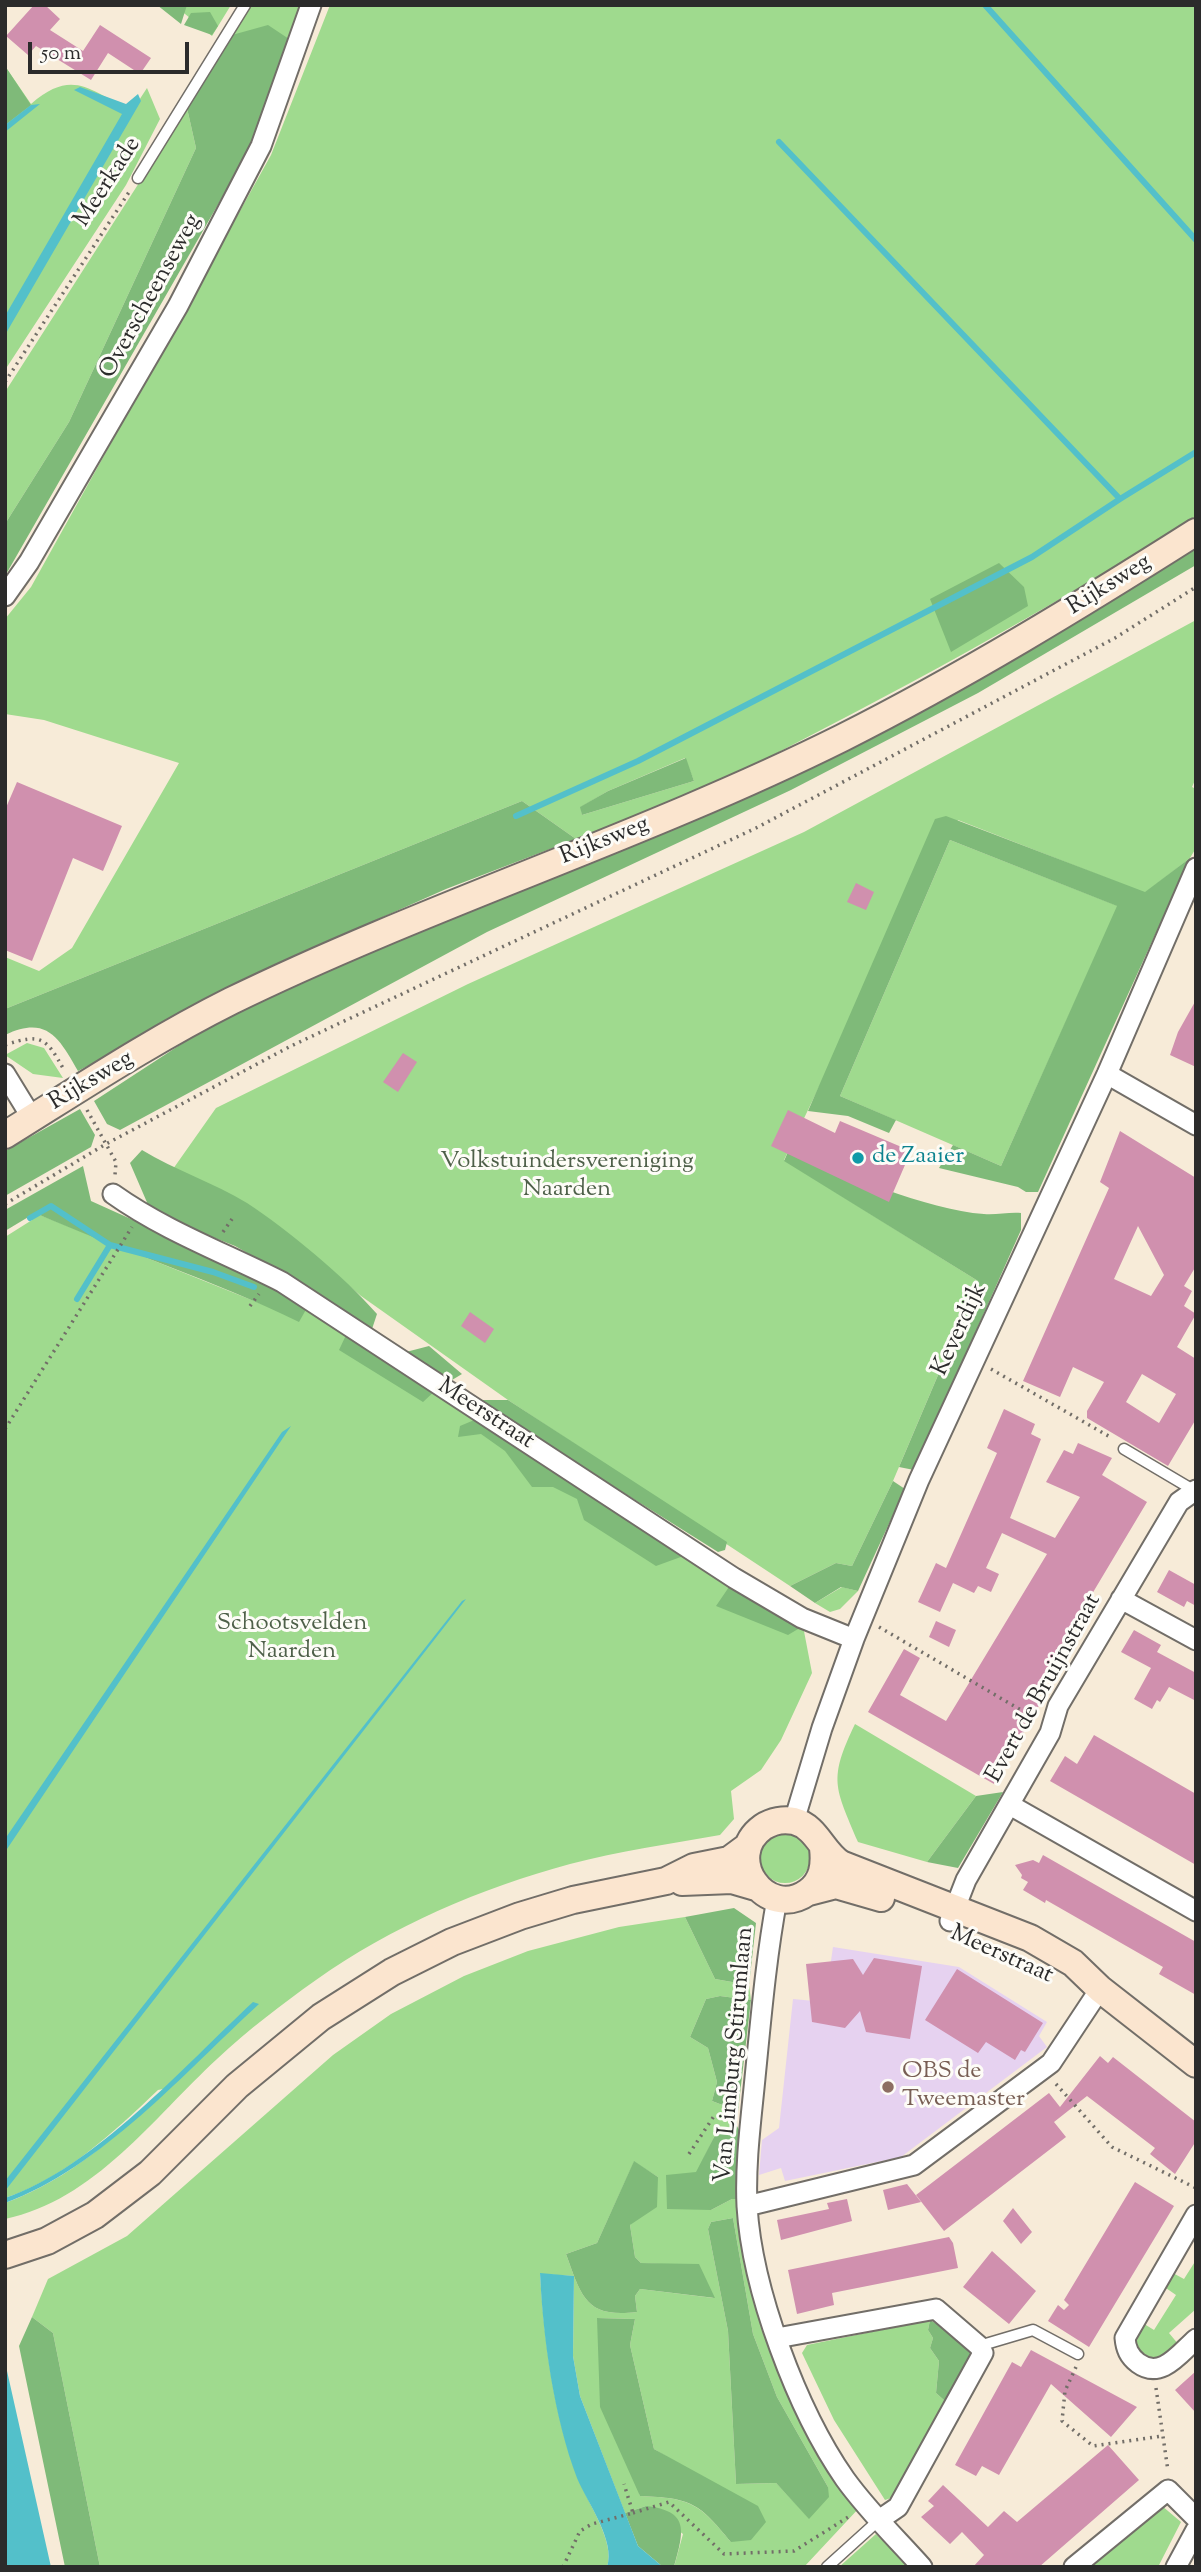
<!DOCTYPE html>
<style>
body{margin:0}
#map{position:relative;width:1201px;height:2572px;overflow:hidden;background:#f7ebd8;font-family:"Sorts Mill Goudy",serif}
canvas{display:block}
.frame{position:absolute;inset:0;border:7px solid #2b2b2b;pointer-events:none}
.scale{position:absolute;left:28px;top:42px;width:161px;height:32px;box-sizing:border-box;border:4px solid #2b2b2b;border-top:0;padding-left:9px;font-size:21px;line-height:24px;white-space:nowrap;color:#2b2b2b;-webkit-text-stroke:5px #fdfcf7;paint-order:stroke}
</style>
<div id="map">
<canvas width="1201" height="2572"></canvas>
<div class="frame"></div>
<div class="scale">50 m</div>
</div>
<script>
const g = document.querySelector('canvas').getContext('2d');
g.lineJoin = 'round';
function fillPath(path, color) {
  g.fillStyle = color;
  g.fill(path, 'evenodd');
}
function stroke(path, color, width, dash) {
  g.strokeStyle = color;
  g.lineWidth = width;
  g.lineCap = dash ? 'butt' : 'round';
  g.setLineDash(dash || []);
  g.stroke(path);
}
function label(font, color, halo, rows, align = 'center') {
  g.font = font + ' "Sorts Mill Goudy",serif';
  g.lineWidth = 6;
  g.setLineDash([]);
  g.textBaseline = 'middle';
  g.strokeStyle = halo;
  g.fillStyle = color;
  for (const [text, x, y, turn = 0] of rows) {
    g.save();
    g.translate(x, y);
    g.rotate((+turn || 0) * Math.PI / 180);
    g.textAlign = isNaN(turn) ? turn : align;
    if (halo) g.strokeText(text, 0, 0);
    g.fillText(text, 0, 0);
    g.restore();
  }
}
fillPath(new Path2D(`
 M833 1947 959 1967 1047 2022 1039 2036 1047 2047 901 2157 785 2181 781 2168 759 2175 762 2140 779 2128 793 1999 825 2002Z`), '#e6d2f0');
fillPath(new Path2D(`
 M174 5H231L212 36Z
 M250 5H303L292 41 232 35Z
 M330 5H1196V516C1046 612 891 695 734 775 684 801 628 818 576 839L522 801 5 1009V957L39 971 72 948 179 763 44 720 5 714V619L31 587 271 155ZM685 758 694 781 582 815 581 807 608 791Z
 M5 66 31 104C73 68 89 90 132 111L147 88 160 119 126 185 5 370Z
 M187 108 196 148 69 422 5 524V392Z
 M1196 620V778L1192 787 1196 789V848L1190 858 1145 893 958 820 819 1087 784 1160 978 1281 893 1481 852 1566 836 1563 790 1586 508 1400 361 1296 312 1254 173 1169 216 1108 468 984 804 832Z
 M950 840 1118 906 1001 1166 840 1096Z
 M27 1043 44 1048 63 1078 33 1074 5 1055Z
 M35 1213 264 1305 274 1285 803 1626 812 1673 781 1740 761 1770 731 1791 734 1819 720 1835C670 1844 619 1851 570 1864 481 1888 392 1926 316 1980 282 2004 248 2030 217 2059 153 2118 95 2200 5 2219V2203C69 2180 119 2134 168 2088L158 2090C113 2133 65 2178 5 2198V1237L32 1220 27 1217Z
 M842 1587 858 1591 840 1609 830 1612 815 1603Z
 M855 1724 976 1796 927 1862 858 1842C835 1787 828 1780 855 1724Z
 M760 1858a25 25 0 1 1 50 0a25 25 0 1 1-50 0Z
 M685 1917 715 1979 749 1985 751 2000 720 1996 706 1999 690 2037 708 2048 717 2082 712 2101 738 2111 736 2124 714 2137 697 2172 711 2210 732 2199H743L756 2291 860 2507 804 2567H674L683 2534 646 2506 625 2513 580 2396 573 2356 574 2276 540 2274C544 2339 554 2417 578 2478 587 2502 616 2542 607 2567H100L53 2333 32 2317 48 2279 127 2236 333 2055 391 2014 464 1976 528 1951 619 1927ZM634 2162 658 2177 630 2225 635 2257 641 2263 661 2264 714 2298 640 2289 635 2296 637 2312C586 2318 582 2298 566 2254L597 2243ZM733 2218 753 2334 777 2397 828 2487 809 2518 776 2483 736 2484 728 2331 708 2229 711 2222ZM598 2318 635 2319 630 2345 654 2449 694 2473 731 2542C699 2503 691 2498 640 2496Z
 M1196 2260V2309L1169 2333 1179 2345 1163 2359C1150 2358 1144 2356 1136 2345L1141 2322 1154 2330 1176 2295 1163 2286 1171 2272 1184 2279Z
 M930 2320 928 2330 933 2338 930 2348 939 2361 936 2393 945 2401 891 2498 885 2500 834 2420 802 2353 807 2345Z
 M1155 2500 1181 2522 1158 2567H1080Z
 M876 2534 909 2567H839Z`), '#9fda8e');
fillPath(new Path2D(`
 M157 5H187L181 24Z
 M210 12 218 26 212 35 184 25 191 13Z
 M268 25 292 41 255 140 5 576V524L69 422 196 148 187 108 232 35Z
 M5 66 31 105 5 125Z
 M1196 546V565L978 693 791 790 487 932 120 1130 107 1124 94 1101 186 1041 245 1006 488 902Z
 M999 563 1024 587 1028 606 951 652 930 599Z
 M686 758 694 781 582 815 580 807 608 791Z
 M522 801 576 839 446 889 304 952 78 1071C59 1038 47 1015 5 1035V1009Z
 M946 816 1145 892 1190 858 1038 1192H1026L1018 1187 939 1168 953 1145 1001 1166 1117 906 950 840 840 1096 896 1120 889 1133 848 1116 808 1111 935 819Z
 M80 1109 95 1135 91 1147 5 1196V1151Z
 M142 1150C175 1170 214 1183 247 1203 288 1230 345 1277 377 1314L371 1332 297 1281 235 1246 172 1221 149 1207 130 1163Z
 M788 1152C844 1173 926 1210 984 1214 996 1215 1009 1212 1021 1213V1230L914 1470 899 1467 978 1281 784 1161Z
 M83 1166 91 1201 246 1271 308 1306 299 1322C213 1280 122 1251 35 1213L5 1231V1210Z
 M347 1333 406 1352 429 1346 462 1374 437 1389 423 1402 339 1350Z
 M476 1400H508L727 1542 725 1550 718 1552Z
 M479 1418 689 1554 656 1566 584 1520 577 1499 553 1487H532L505 1451 481 1434 458 1437 460 1426Z
 M893 1481 905 1489 858 1591 841 1587 815 1603 790 1586 836 1563 852 1566Z
 M731 1584 803 1626 788 1635 716 1606Z
 M1003 1792 958 1868 927 1862 976 1796Z
 M734 1908 756 1923 749 1985 715 1979 685 1917Z
 M720 1996 751 2000 738 2111 712 2101 717 2082 708 2048 690 2037 706 1999Z
 M736 2124 741 2134 743 2199H732L711 2210 667 2209 666 2175 696 2172 714 2137Z
 M634 2161 658 2177 657 2207 630 2225 635 2257 641 2263 699 2264 715 2298 640 2289 635 2296 637 2312C586 2318 582 2298 566 2254L597 2243Z
 M733 2218 753 2334 777 2397 828 2487 829 2497 809 2519 776 2483 736 2484 728 2331 708 2229 711 2222Z
 M32 2317 53 2333 100 2567H65L19 2346Z
 M597 2318 635 2319 630 2345 654 2449 758 2506 766 2522 751 2540 731 2542C699 2503 692 2498 640 2496L600 2407Z
 M930 2320 971 2344 972 2351 945 2401 936 2393 939 2361 930 2348 933 2338 928 2330Z
 M646 2506C690 2511 684 2531 674 2567H663L638 2546 625 2513Z`), '#7fba79');
fillPath(new Path2D(`
 M80 87 126 104 138 94 141 101 5 335V316L122 114 74 90Z
 M40 104 5 132V125L31 105Z
 M291 1426 5 1852V1839L282 1432Z
 M466 1599 5 2191V2181L462 1601Z
 M253 2002 259 2004C185 2072 101 2168 5 2203V2198C94 2168 184 2066 253 2002Z
 M540 2273 574 2276 573 2356 580 2396 638 2546 663 2567H607C616 2541 587 2502 577 2478 554 2417 543 2339 540 2273Z
 M5 2362 51 2567H5Z`), '#53c0ca');
stroke(new Path2D(`
 M985 5 1196 240
 M1120 499 1196 452
 M516 816 638 761 1032 557 1120 499 779 142
 M30 1218 51 1206 110 1245 213 1272 254 1287
 M77 1299 110 1245`), '#53c0ca', 6);
fillPath(new Path2D(`
 M34 5H45L60 19 50 30 83 51 100 25 151 58 140 74 108 53 91 80 36 46 28 55 6 36Z
 M17 782 122 826 103 871 73 858 32 961 5 950V810Z
 M856 883 874 892 866 910 847 902Z
 M1196 1000V1067L1170 1055 1178 1032Z
 M403 1053 417 1062 398 1092 383 1082Z
 M788 1110 835 1133 840 1121 911 1151 889 1202 771 1146Z
 M1120 1131 1196 1178V1266L1184 1286 1192 1291 1184 1306 1196 1314 1177 1347 1196 1359V1419L1168 1466 1087 1418V1411L1104 1382 1073 1367 1060 1397 1023 1381 1109 1188 1100 1182ZM1138 1226 1164 1275 1151 1296 1114 1279ZM1142 1374 1176 1394 1159 1423 1126 1402Z
 M470 1312 494 1329 485 1343 461 1326Z
 M1004 1409 1035 1424 1031 1434 1041 1439 1010 1518 1055 1538 1080 1497 1046 1482 1064 1450 1073 1454 1078 1443 1112 1458 1102 1475 1147 1502 1031 1696 1041 1702 994 1784 868 1712 904 1649 920 1658 900 1695 946 1721 1047 1554 1002 1533 986 1568 999 1574 991 1592 978 1586 974 1593 953 1583 940 1612 918 1602 936 1563 946 1568 997 1453 987 1448Z
 M1169 1570 1196 1585V1606L1187 1601 1184 1607 1157 1592Z
 M936 1621 956 1630 949 1647 929 1637Z
 M1134 1630 1161 1645 1157 1652 1196 1673V1701L1169 1687 1160 1702 1157 1700 1152 1709 1134 1699 1151 1668 1121 1652Z
 M1094 1735 1196 1794V1865L1050 1781 1065 1756 1077 1764Z
 M1043 1855 1196 1942V1995L1159 1974 1163 1967 1046 1900 1045 1903 1023 1890 1028 1882 1021 1878 1022 1875 1015 1865 1033 1860 1039 1863Z
 M874 1958 922 1966 910 2039 866 2032 860 2011 845 2028 812 2022 806 1964 853 1959 863 1975Z
 M957 1969 1043 2023 1025 2052 1021 2050 1015 2060 986 2042 978 2053 925 2020Z
 M1100 2056 1108 2063 1113 2057 1196 2122V2141L1175 2174 1150 2154 1155 2148 1087 2096 1054 2122 1066 2137 944 2231 916 2195 1049 2093 1060 2107Z
 M1135 2182 1174 2206 1089 2347 1048 2321 1058 2305 1064 2310 1069 2305 1064 2300Z
 M907 2184 921 2202 888 2210 883 2190Z
 M847 2199 852 2221 781 2240 777 2220 829 2209 827 2203Z
 M1013 2208 1032 2232 1021 2244 1003 2221Z
 M949 2237 953 2243 958 2268 832 2293 834 2305 797 2314 788 2270Z
 M992 2251 1036 2291 1009 2324 963 2287Z
 M1031 2350 1137 2407 1111 2437 1051 2384 999 2475 982 2466 976 2476 955 2465 1012 2362 1021 2367Z
 M1196 2371V2413L1175 2390Z
 M1108 2445 1139 2480 1039 2567H973L984 2555 962 2532 950 2544 921 2517 934 2506 928 2501 943 2485 988 2527 1004 2511 1017 2522Z`), '#d090ae');
const lane = new Path2D(`
 M138 178 245 5
 M1124 1449 1195 1491
 M979 2346 1033 2330 1078 2354
 M827 2567 879 2520`);
const street = new Path2D(`
 M5 596 29 562 178 306 261 146 311 5
 M5 1074 32 1118
 M1107 1074 1196 1125
 M113 1194C165 1231 225 1253 282 1282L734 1578 802 1618 854 1639
 M1121 1599 1196 1640
 M1010 1805 1196 1911
 M794 1821 822 1728 854 1639 919 1480 1107 1074 1196 868
 M777 1899C766 1958 761 2018 755 2078 751 2120 745 2163 747 2206 752 2290 797 2410 845 2479 868 2511 896 2538 922 2567
 M950 1921 966 1880 1050 1733 1058 1706 1179 1502 1196 1490
 M747 2206 914 2165 1051 2063 1100 1989
 M1196 2215 1125 2338C1126 2349 1129 2356 1138 2363 1161 2380 1179 2354 1196 2339
 M777 2338 936 2309 979 2346 983 2353 898 2507 879 2520
 M1074 2567 1168 2490 1196 2518
 M1176 2567 1196 2530`);
const secondary = new Path2D(`
 M5 1135C79 1089 153 1040 231 1001 430 904 643 837 842 738 963 677 1081 605 1196 532
 M823 1848C825 1865 823 1881 808 1892 766 1922 721 1857 763 1827 772 1821 784 1819 794 1821 817 1827 822 1852 841 1864L1030 1938 1073 1963 1100 1989 1196 2064
 M682 1882 732 1880 756 1887
 M809 1892 836 1885 881 1898
 M5 2255 47 2241 95 2215 150 2173 237 2086 321 2017 392 1972 452 1942 520 1916 573 1900 666 1881 694 1867 729 1860 748 1846`);
stroke(lane, '#726e68', 13);
stroke(street, '#726e68', 23);
stroke(secondary, '#726e68', 30);
stroke(new Path2D(`
 M5 382 131 189
 M5 1045C41 1033 46 1037 64 1070
 M87 1110 116 1162 115 1175
 M5 1204 106 1144 291 1046 756 828 1115 638 1196 587
 M223 1232 232 1219
 M250 1306 259 1294
 M991 1369 1112 1438
 M5 1429 132 1227
 M879 1627 1033 1717
 M957 1939 982 1952 1025 1963
 M1056 2084 1112 2147 1196 2188
 M689 2154 714 2116 733 2119
 M1076 2367 1065 2391 1062 2421 1093 2446 1162 2436
 M1156 2388 1168 2471
 M633 2513 669 2502 724 2554 794 2551 850 2516
 M563 2567 580 2531 592 2524 633 2513 624 2484`), '#726e68', 3.5, [2, 5]);
stroke(lane, '#fff', 10);
stroke(street, '#fff', 19);
stroke(secondary, '#fbe5cf', 26);
for (const [x, y, r, color] of [
 [858,1158,7,"#0f9aa8"],
 [888,2087,7,"#8d6e63"]
]) {
  const dot = new Path2D();
  dot.arc(x, y, r, 0, 2 * Math.PI);
  g.fillStyle = color;
  g.fill(dot);
  stroke(dot, '#fdfcf7', 2.5);
}
label('24px', '#2b2b2b', '#fdfcf7', [
 ["Meerkade",109,183,-57],
 ["Overscheenseweg",152,297,-61],
 ["Rijksweg",1110,586,-32],
 ["Rijksweg",605,842,-22],
 ["Rijksweg",92,1082,-31],
 ["Keverdijk",961,1330,-65],
 ["Meerstraat",485,1415,33],
 ["Evert de Bruijnstraat",1045,1689,-61],
 ["Meerstraat",1001,1956,24],
 ["Van Limburg Stirumlaan",736,2055,-85]
]);
label('24px', '#0d838f', '#fdfcf7', [
 ["de Zaaier",872,1158]
], 'left');
label('24px', '#4e6049', '#fdfcf7', [
 ["Volkstuindersvereniging",567,1163],
 ["Naarden",567,1191],
 ["Schootsvelden",292,1625],
 ["Naarden",292,1653]
]);
label('24px', '#785e54', '#fdfcf7', [
 ["OBS de",902,2073],
 ["Tweemaster",902,2101]
], 'left');
</script>
